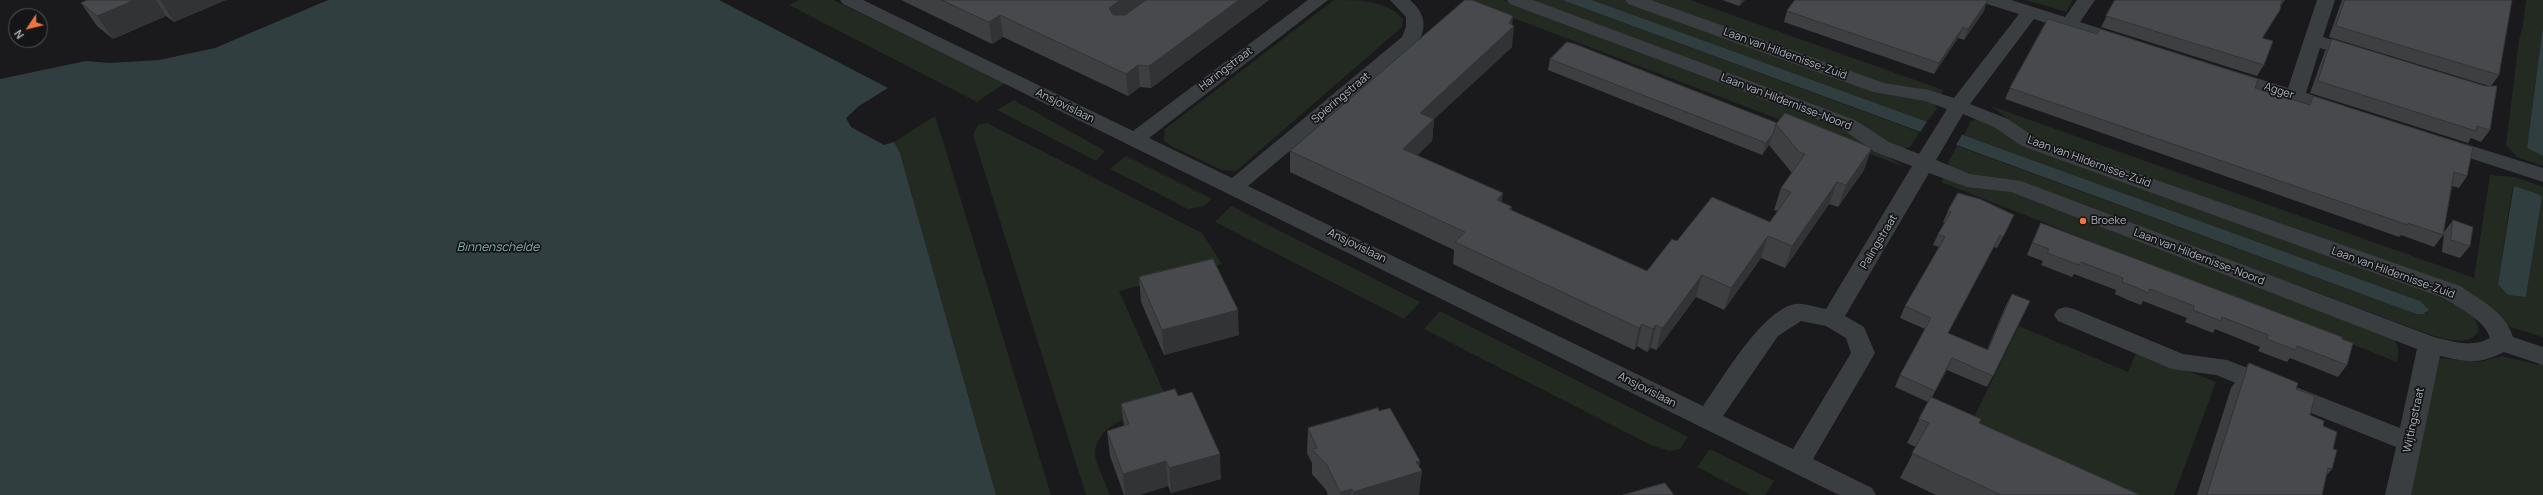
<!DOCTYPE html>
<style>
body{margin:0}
#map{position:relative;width:2543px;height:495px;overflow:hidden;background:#1a1a1c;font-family:Manrope,sans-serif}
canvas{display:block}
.north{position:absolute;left:8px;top:8px;width:40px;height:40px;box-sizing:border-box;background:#151517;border:1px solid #525559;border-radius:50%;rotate:235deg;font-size:11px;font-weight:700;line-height:16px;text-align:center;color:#adb6bb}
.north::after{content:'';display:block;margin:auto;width:14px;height:18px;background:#ed7640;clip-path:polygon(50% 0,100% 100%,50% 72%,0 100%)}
</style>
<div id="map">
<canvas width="2543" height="495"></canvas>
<div class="north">N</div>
</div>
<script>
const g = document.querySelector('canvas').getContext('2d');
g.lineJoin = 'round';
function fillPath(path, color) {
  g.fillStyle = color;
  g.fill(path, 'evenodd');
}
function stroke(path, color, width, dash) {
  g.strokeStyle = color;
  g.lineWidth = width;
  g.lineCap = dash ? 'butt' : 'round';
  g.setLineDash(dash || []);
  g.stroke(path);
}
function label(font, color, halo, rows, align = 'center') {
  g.font = font + ' Manrope,sans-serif';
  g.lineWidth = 3.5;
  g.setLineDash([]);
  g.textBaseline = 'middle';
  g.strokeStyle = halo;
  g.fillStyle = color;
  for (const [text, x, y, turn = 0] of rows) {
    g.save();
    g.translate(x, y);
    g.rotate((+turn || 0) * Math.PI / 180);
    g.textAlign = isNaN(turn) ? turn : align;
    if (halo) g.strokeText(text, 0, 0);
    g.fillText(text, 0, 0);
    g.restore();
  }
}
fillPath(new Path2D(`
 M799 0H833L1005 83 977 102 789 5Z
 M1334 0C1360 0 1386 0 1403 19L1402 27 1236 171 1222 170 1171 146 1164 140 1165 129Z
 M1466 0H1503L1817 118 1859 137 1904 167Z
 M1529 0H1562L1919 132 1911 146 1902 150Z
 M1592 0H1624L1881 93 1933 102 1937 109 1927 122Z
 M1651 0H1690L1943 90 1942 94 1883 83Z
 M2026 0H2073L2066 12Z
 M2526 0H2543V26L2527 148 2543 156V166L2517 157 2506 145 2519 40 2523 26Z
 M1014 100 1105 151 1096 161 997 110Z
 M1991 106 2474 278 2490 175 2515 177 2543 187V337L2510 327 2497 312 2413 272 2040 139 2026 132ZM2515 186 2538 194 2542 198 2526 297 2498 284 2512 190Z
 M935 116 942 138 1051 495H996L900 153 894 142Z
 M1979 119 2444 295 2474 316 2479 330C2472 346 2451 340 2437 337L2012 180 1981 177 1949 167 1948 162 1957 146 2416 314 2427 313 2420 301 1964 135 1971 121Z
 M987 123 1202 233 1222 264 1119 291 1170 406C1143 414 1097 419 1095 454 1095 463 1107 486 1110 495H1086L973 135 978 125Z
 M1126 156 1212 199 1204 206 1188 209 1110 169Z
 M1944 176 2004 189 2392 336C2399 345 2399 351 2397 362L1941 182Z
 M1231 206 1420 302 1404 319 1215 222Z
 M1440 311 1688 437 1680 449 1669 451 1651 445 1424 329Z
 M2019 326 2128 372 2137 351 2216 382 2174 495H2097L1966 433Z
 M2543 345V495H2407L2439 358 2479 362 2502 356 2539 365Z
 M1710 449 1774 481 1765 495H1751L1697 467Z`), '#232a22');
fillPath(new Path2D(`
 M328 0H719L888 88 859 106 846 118 851 127 884 145 894 142 900 153 996 495H0V79L86 61 109 63 159 60 215 48Z
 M1562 0H1592L2420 301 2429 310 2423 314H2416Z
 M2543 26V156L2527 148Z
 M2515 186 2538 194 2542 197 2526 297 2508 295 2498 284 2513 190Z`), '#303e40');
fillPath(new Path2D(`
 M1928 120 1963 133 1955 147 1919 134Z`), '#1a1a1c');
fillPath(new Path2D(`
 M840 0H863L1133 131 1308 0H1328L1149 138 1232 178 1402 37 1406 27V17L1390 0H1410C1425 13 1428 27 1417 44L1248 186 1703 406C1722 380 1763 308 1796 304 1805 303 1817 308 1826 309L1912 166 1875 152 1841 128 1510 4 1507 0H1533L1855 120 1889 142 1919 154 1947 109 1925 101 1873 92 1628 4 1625 0H1651L1884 83 1929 90 1954 98 2019 14 1987 4 1984 0H2011L2065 17 2077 0H2095L2080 22 2133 39 2135 43 2133 47H2119L2034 19 1970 104 2008 119 2036 138 2460 286C2480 300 2506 312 2513 337L2543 347V365L2504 352C2479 365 2467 362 2440 356L2411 495H2385L2396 447 2216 375 2172 369 2058 321 2054 315 2058 309 2066 307 2074 309 2183 354 2227 360 2400 428 2417 349 2011 192 1967 187 1929 173 1845 316 1864 327 1875 353 1813 459 1872 488 1876 495H1839L843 4ZM1963 114 1994 127 2022 146 2444 298C2459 308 2485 320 2490 338 2471 348 2455 342 2434 337L2021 181 1970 174 1936 160ZM1801 321 1826 326 1846 338 1851 353 1793 449 1723 416 1778 336Z
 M2317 0H2335L2323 37 2363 49 2365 53 2363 57 2356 59 2320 48 2306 93 2345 106 2348 110 2345 114H2331L2221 79 2218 75 2221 71 2228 69 2288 88Z
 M2443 137 2543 168V182L2436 147 2433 143 2436 139Z`), '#3b3e41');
fillPath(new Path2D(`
 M88 0H226L174 22 166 16 113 39 97 26 81 3Z
 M901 0H1269L1151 88 1140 87 1128 96 1003 37 992 44Z
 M1722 0H1745L1739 6Z
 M2115 0H2285L2280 7 2273 21 2263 38 2264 65 2257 76 2101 27Z
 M2342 0H2512L2499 75 2491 86 2490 130 2481 142 2471 138 2468 143 2310 93 2325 51 2332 39 2485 86H2489L2329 37Z
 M1787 11H1984L1964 40 1958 38 1934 74 1784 22Z
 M1513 16 1512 25V47L1434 119 1432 141 1417 155 1502 202 1512 207 1511 210 1647 271 1677 241 1770 222 1778 211 1774 210 1781 188 1792 173 1769 145 1762 155 1548 70 1550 59 1777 123 1864 170 1838 207 1829 204 1785 268 1761 258 1724 310 1696 297 1659 347 1656 350 1651 348 1647 352 1637 346 1634 350 1453 264 1454 250 1290 172V151Z
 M2010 88H2255L2307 104 2313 96 2467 176 2459 188 2452 186 2443 235 2434 247 2401 235 2399 237 2005 99Z
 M1948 211 2009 226 1997 248 1994 247 1948 333 1987 350 2006 305 2012 294 1993 376 1987 387 1947 370 1932 397 1979 423 2140 495H1936L1900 478 1916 447 1907 443 1928 402 1895 387 1900 375 1925 329 1900 318 1905 306 1939 247 1933 245 1938 234 1945 223 1943 222Z
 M2453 220 2470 246 2460 258 2442 252 2444 232Z
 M2041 223 2342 339 2347 365 2338 377 2290 358 2287 362 2258 351 2260 347 2215 329 2213 333 2185 322 2187 318 2143 301 2141 305 2128 300 2115 294 2116 290 2074 274 2072 277 2041 265 2043 261 2027 255 2035 235Z
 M1139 277 1239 335 1164 355 1141 302Z
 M2249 363 2296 389 2310 415 2323 426 2333 449 2332 469 2326 476 2322 495H2197L2231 388Z
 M1178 396 1221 479 1171 493 1168 486 1139 495H1124L1110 456 1107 431 1124 426 1121 404Z
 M1308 428 1420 468 1419 495H1328L1326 490 1312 474V463L1307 453Z`), '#3d3f41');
fillPath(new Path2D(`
 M135 0H156L166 16 113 39 97 16Z
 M160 0H226L174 22Z
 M1120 0H1148L1111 30 1109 8Z
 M1239 0H1269L1151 88 1149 66Z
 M1741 0H1745L1739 6Z
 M1988 0 1984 11 1964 40 1968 29Z
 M2283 0H2285L2275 14 2281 3Z
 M1000 15 1003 37 992 44 989 22Z
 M1513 16 1511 29 1514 26 1512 47 1418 134 1420 113 1509 23Z
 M1963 27 1958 38 1934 74 1939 63Z
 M1138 65 1140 87 1128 96 1126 74Z
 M1434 119 1432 141 1401 171 1403 149Z
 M1773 134 1769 145 1762 155 1766 143Z
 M1872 148 1864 170 1838 207 1846 185Z
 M1837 182 1829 204 1785 268 1792 246Z
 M1503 193 1500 215 1497 200Z
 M2000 235 1994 247 1942 344 1948 333Z
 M1768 236 1761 258 1724 310 1731 288Z
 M1702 275 1696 297 1659 347 1656 350 1662 328Z
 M1238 310 1239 335 1164 355 1162 330Z
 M1642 324 1637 346 1634 350 1639 328Z
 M1656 325 1651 348 1647 352 1653 329Z
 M1952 358 1947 370 1929 402 1935 391Z
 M1220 454 1221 479 1171 493 1169 468Z
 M1166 461 1168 486 1139 495H1125L1123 474Z
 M1420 461 1419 472 1422 471 1419 495H1353V492L1416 462Z
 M1352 489 1351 495H1340V492Z`), '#323335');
const building = new Path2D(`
 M88 0H135L97 16 81 3Z
 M942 0H1120L1109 8 1113 15H1125L1146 0H1239L1149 66 1138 65 1126 74 1000 15 989 22Z
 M1465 0H1472L1513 16 1509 23 1514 26 1420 113 1434 119 1403 149 1503 193 1497 200 1512 207 1509 209 1647 271 1672 239 1677 241 1712 197 1770 222 1791 192 1781 188 1805 154 1799 152 1776 124 1785 113 1872 148 1846 185 1837 182 1792 246 1768 236 1731 288 1702 275 1665 325 1662 328 1656 325 1653 329 1642 324 1639 328 1455 242 1465 232 1290 151Z
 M1795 0H1988L1968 29 1963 27 1939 63 1787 11Z
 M2115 0H2283L2281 3 2280 10 2262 38 2273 41 2264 65 2106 16Z
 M2345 0H2512L2499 75 2336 26Z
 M2048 19 2097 34 2100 29 2258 79 2255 88 2310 105 2313 96 2473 147 2467 176 2454 172 2443 235 2408 223V225L2010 88Z
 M2332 39 2485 86H2497L2490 130 2477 126 2476 131 2318 81Z
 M1567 42 1575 44 1777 123 1776 124 1773 134 1766 143 1550 59Z
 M1958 193 1980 199 2014 215 2003 237 2000 235 1948 333 1988 350 2012 294 2030 301 1993 376 1952 358 1935 391 1900 375 1931 318 1905 306 1945 237 1938 234 1951 212 1948 211Z
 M2453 220 2473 227 2470 246 2451 240Z
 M2041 223 2342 337V339L2353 343 2347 365 2297 346 2296 350 2267 339 2268 335 2222 317 2221 321 2193 310 2194 306 2150 289 2148 293 2135 287 2122 282 2123 278 2081 262 2079 265 2047 253 2049 249 2033 243Z
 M1213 259 1238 310 1162 330 1139 277Z
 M2249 363 2298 383 2296 389 2315 396 2310 415 2324 421 2323 426 2337 432 2333 449 2337 450 2332 469 2328 468 2322 495H2207Z
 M1175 389 1178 396 1192 392 1220 454 1169 468 1166 461 1123 474 1107 431 1129 424 1121 404Z
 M1931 397 1981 419 1979 423 2140 495H2001L1912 453 1929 423 1919 419Z
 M1378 408 1379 411 1390 408 1420 461 1416 462 1422 471 1353 492 1352 489 1340 492 1327 465 1312 449 1317 448 1308 428Z
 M1665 483 1674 495H1623Z`);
fillPath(building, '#47494c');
stroke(building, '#323335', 1);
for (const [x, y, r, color] of [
 [2083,221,4,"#ed7640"]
]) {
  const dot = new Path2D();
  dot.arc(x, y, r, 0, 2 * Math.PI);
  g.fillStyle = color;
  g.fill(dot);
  stroke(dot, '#151517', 1.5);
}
label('11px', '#adb6bb', '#151517', [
 ["Laan van Hildernisse-Zuid",1785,54,20],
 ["Haringstraat",1226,69,-37],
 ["Agger",2279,91,18],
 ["Spieringstraat",1341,98,-40],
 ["Laan van Hildernisse-Noord",1786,102,21],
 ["Ansjovislaan",1065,106,26],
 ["Laan van Hildernisse-Zuid",2089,162,20],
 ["Palingstraat",1879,242,-59],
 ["Ansjovislaan",1357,246,26],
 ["Laan van Hildernisse-Noord",2199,257,21],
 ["Laan van Hildernisse-Zuid",2393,273,20],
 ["Ansjovislaan",1647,390,27],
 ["Wijtingstraat",2414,420,-78]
]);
label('11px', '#adb6bb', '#151517', [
 ["Broeke",2091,221]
], 'left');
label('italic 12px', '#85afb4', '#151517', [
 ["Binnenschelde",498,248]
]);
</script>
